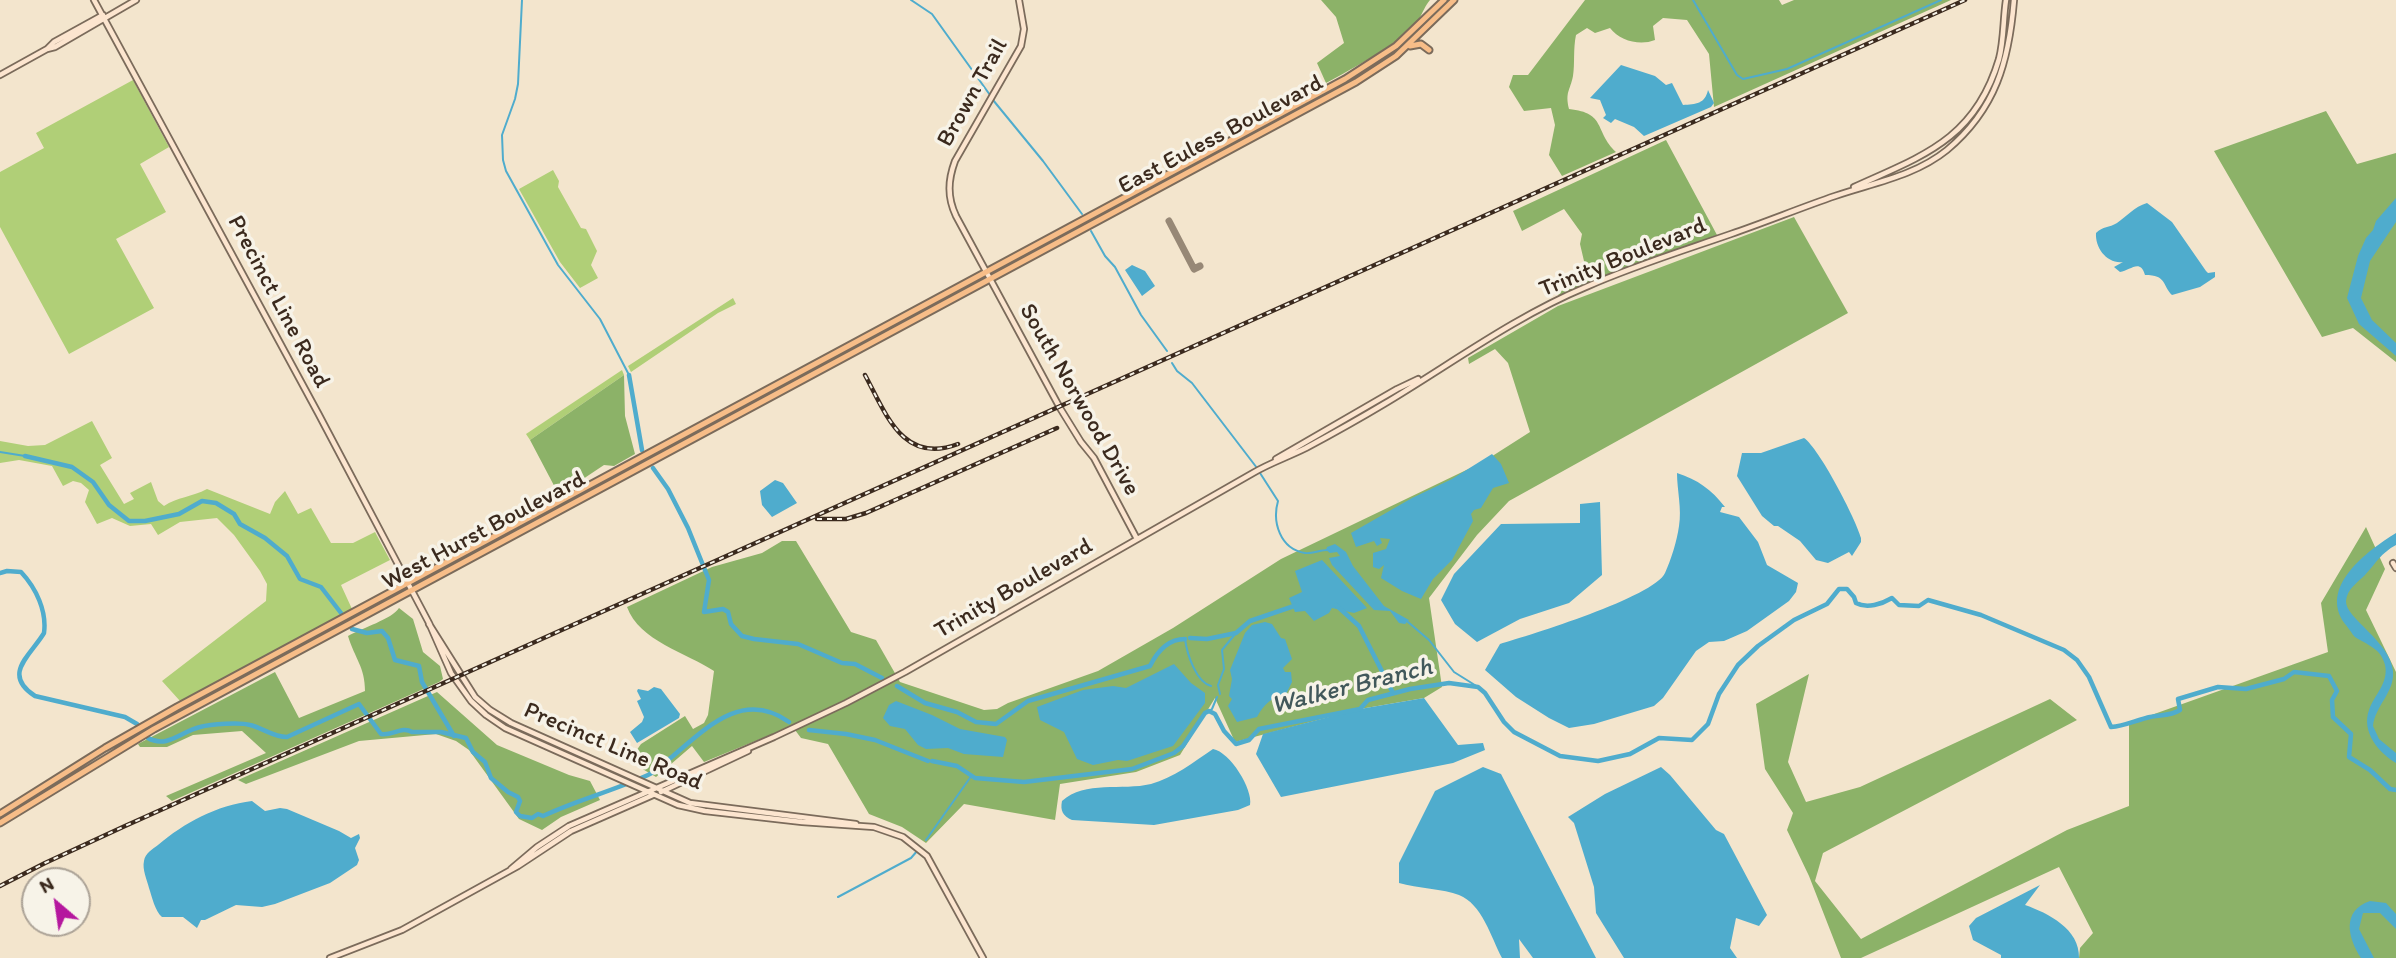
<!DOCTYPE html>
<style>
body{margin:0}
#map{position:relative;width:2396px;height:958px;overflow:hidden;background:#f3e5cd;font-family:Itim,sans-serif}
canvas{display:block}
.north{position:absolute;left:21px;top:867px;width:70px;height:70px;box-sizing:border-box;background:#f7f3e8;border:2px solid #aca397;border-radius:50%;rotate:331deg;font-size:19px;font-weight:700;line-height:28px;text-align:center;color:#3b2a1e}
.north::after{content:'';display:block;margin:auto;width:24px;height:32px;background:#b5179e;clip-path:polygon(50% 0,100% 100%,50% 72%,0 100%)}
</style>
<div id="map">
<canvas width="2396" height="958"></canvas>
<div class="north">N</div>
</div>
<script>
const g = document.querySelector('canvas').getContext('2d');
g.lineJoin = 'round';
function fillPath(path, color) {
  g.fillStyle = color;
  g.fill(path, 'evenodd');
}
function stroke(path, color, width, dash) {
  g.strokeStyle = color;
  g.lineWidth = width;
  g.lineCap = dash ? 'butt' : 'round';
  g.setLineDash(dash || []);
  g.stroke(path);
}
function label(font, color, halo, rows, align = 'center') {
  g.font = font + ' Itim,sans-serif';
  g.lineWidth = 7;
  g.setLineDash([]);
  g.textBaseline = 'middle';
  g.strokeStyle = halo;
  g.fillStyle = color;
  for (const [text, x, y, turn = 0] of rows) {
    g.save();
    g.translate(x, y);
    g.rotate((+turn || 0) * Math.PI / 180);
    g.textAlign = isNaN(turn) ? turn : align;
    if (halo) g.strokeText(text, 0, 0);
    g.fillText(text, 0, 0);
    g.restore();
  }
}
fillPath(new Path2D(`
 M133 80 169 147 140 164 166 212 116 239 154 308 69 354 0 227V172L44 148 36 133Z
 M553 170 559 181 558 187 581 228 586 229 597 251 591 265 598 278 580 288 560 262 519 189Z
 M733 298 736 304 718 313 631 372 628 366Z
 M622 370 624 375 530 440 526 434Z
 M92 421 112 458 100 465 124 504 134 499 130 493 151 482 158 501 164 506C177 497 192 497 207 489L270 514 275 502 285 491 298 514 311 508 331 543H353L375 532 390 560 341 585 352 609 180 701 162 681 266 601 267 584 260 571 234 535 217 518 180 522 158 535 151 524 130 526 112 518 97 524 85 502 89 490 81 483 73 481 63 486 52 466 19 460 0 463V441L28 446 45 445Z`), '#b0cf77');
fillPath(new Path2D(`
 M1321 0H1430C1425 6 1423 12 1419 19 1405 41 1350 70 1326 83L1317 63 1344 43 1336 17Z
 M1585 0H1779L1782 5 1794 0H1951L1714 107 1709 54 1687 20 1663 18 1653 26 1655 40C1640 46 1620 41 1610 28L1595 33 1587 28 1576 35C1573 49 1575 64 1573 76 1570 91 1565 92 1569 109 1607 113 1594 131 1616 152L1562 176 1549 155 1555 125 1551 108 1524 111 1509 87 1513 75H1528Z
 M2326 111 2357 164 2396 153V362L2353 328 2322 337 2214 151Z
 M1666 140 1717 235 1559 296 1557 293 1588 278 1580 244 1582 234 1564 209 1522 231 1513 211Z
 M1794 217 1848 313 1509 501 1477 535 1429 598 1442 687 1424 698 1360 709 1235 742 1215 698 1180 755 1136 772 1060 784 1055 820 964 804 926 843 902 827 869 814 828 744 801 738 792 726 704 762 692 746 656 777 629 761 641 744 685 716 693 729 704 723 708 715 714 671C687 653 639 641 627 607L712 567 762 553 782 541H796L851 632 876 640 900 682 984 710 997 709 1008 703 1098 671 1173 628 1281 559 1483 462 1530 432 1508 363 1495 349 1469 364 1468 358 1558 306Z
 M624 375 625 416 635 454 614 466 604 465 559 495 530 440Z
 M2366 527 2385 569 2366 610 2396 672V958H2079L2080 948 2093 933 2059 867 1861 958H1841L1809 876 1787 830 1793 813 1765 769 1756 704 1809 674 1788 762 1806 802 1860 787 2050 699 2077 720 1823 853 1815 881 1861 939 2067 830 2129 806V723L2328 652 2321 603Z
 M399 608 413 619 423 652 440 666 443 679 439 682 172 801 166 796 266 753 242 731 193 735 167 747H140L138 744 275 672 299 718 365 691C365 667 355 659 348 636 362 628 392 619 399 608Z
 M437 692 497 745 569 775 590 781 600 800 561 817 542 830 519 819 469 750 456 741 436 734 359 741 246 784 238 780Z`), '#8cb268');
fillPath(new Path2D(`
 M1621 65 1655 76 1666 85 1672 83 1683 105C1696 104 1705 104 1708 90L1714 103 1711 107 1644 136 1634 127 1615 119 1611 123 1603 118 1606 115 1600 100 1590 98Z
 M2396 198V222L2370 261 2361 298 2372 320 2396 343V356L2359 324 2347 298 2358 256 2366 238 2373 230 2376 221Z
 M2147 203 2172 222 2206 271 2208 273 2215 272V277L2200 287 2172 295C2162 285 2167 275 2145 275 2140 258 2130 271 2120 272L2114 267 2123 262C2107 264 2095 248 2096 233 2103 226 2109 228 2117 223 2127 216 2134 207 2147 203Z
 M1132 265 1145 271 1155 286 1142 296 1125 270Z
 M1804 438C1819 448 1856 519 1861 538V542L1852 556 1849 552 1828 563 1816 560 1800 541 1778 526H1774L1762 516 1737 476 1742 453H1761Z
 M1492 454 1501 464 1509 483 1493 488 1481 508 1474 510 1471 514 1473 521 1452 560 1433 579 1421 599 1402 591 1381 578 1384 565 1379 569 1373 567V553L1386 549 1390 539 1380 538 1382 543 1377 546 1374 541 1356 547 1351 533 1412 498 1452 479Z
 M1677 473C1698 480 1711 489 1725 507H1722L1720 512 1739 517 1758 542 1767 565 1798 583 1796 592 1789 601 1747 631 1724 641 1709 642 1696 651 1663 698 1654 706 1594 724 1569 728 1549 718 1516 697 1485 670 1500 644C1530 635 1654 597 1665 573 1671 560 1677 541 1679 526 1682 509 1677 490 1677 473Z
 M775 480 783 483 797 503 772 517 762 505 760 491Z
 M1600 502 1602 575 1569 603 1520 619 1477 642 1455 624 1441 600 1454 574 1501 524 1580 523V504Z
 M2396 533V545C2381 553 2376 563 2365 575 2358 582 2347 589 2346 601 2345 618 2390 641 2393 671 2395 692 2375 706 2373 726L2379 739 2396 753V763C2379 753 2361 732 2369 710 2374 695 2389 683 2385 665 2381 648 2367 645 2355 637 2352 634 2348 627 2345 624 2318 587 2367 551 2396 533Z
 M1335 544 1346 552 1353 566 1384 606 1409 620 1405 624 1399 623 1390 611 1374 610 1332 565 1329 558 1340 556 1337 552 1330 553 1326 550 1327 547Z
 M1322 560 1367 608 1354 613 1332 608 1329 613 1314 621 1305 611 1295 612 1289 598 1302 592 1295 571Z
 M1265 622 1272 624 1281 638 1285 639 1292 659 1283 668 1285 672H1291L1292 682 1286 694C1273 696 1263 705 1257 717L1237 722 1228 706 1232 699 1229 696 1232 679 1230 670 1245 633 1252 625Z
 M1174 664 1191 683 1205 693V703L1173 746 1127 761 1118 760 1093 765 1077 759 1064 732 1040 720 1037 707 1083 690 1113 686 1126 688Z
 M654 687 661 689 680 714 679 718 637 743 630 732 642 722 644 717 637 701 641 699 637 691 638 689 648 691Z
 M1424 698 1458 745 1483 743 1485 750 1453 763 1281 797 1256 754 1263 734 1360 709Z
 M896 701 932 715 960 729 1005 737 1007 740 1003 757 964 754 948 748 926 749 918 745 905 729 890 726 883 718 889 705Z
 M1213 749C1230 752 1253 789 1250 805L1238 810 1154 825 1072 820C1063 816 1060 811 1062 801 1085 780 1122 791 1151 784 1173 778 1194 762 1213 749Z
 M1483 767 1501 774 1596 958H1533L1519 939 1520 958H1502C1491 937 1482 904 1459 895 1444 889 1417 888 1399 883V863L1435 791Z
 M1661 767 1670 775 1716 830 1724 834 1767 915 1759 926 1736 918 1730 948 1737 958H1624L1596 913 1594 887 1574 823 1568 817 1605 794Z
 M252 801 265 811 280 808 287 809 339 831 351 838 359 834 360 838 355 848 359 860 357 865 330 883 275 904 262 907 236 905 205 920H201L197 928 183 917H162C155 911 152 897 149 888 147 880 142 869 144 861 145 853 153 849 158 845 184 823 217 805 252 801Z
 M2040 885 2025 905C2048 913 2080 929 2079 958H2001V955L1973 940 1969 926 1976 918Z
 M2370 901 2386 903 2396 914V929L2380 913H2363L2359 929 2374 958H2361C2348 938 2341 911 2370 901Z`), '#4faccd');
stroke(new Path2D(`
 M522 0 518 84 515 99 502 135 503 160 506 171 558 265 600 319 629 375
 M911 0 932 14 990 95
 M1693 0 1737 75 1743 79 1787 69 1941 0
 M993 100 1043 161 1082 214
 M1091 231 1105 256 1115 267 1141 315 1167 351
 M1172 363 1177 371 1192 383 1257 468
 M0 452 25 456
 M1260 473 1278 501C1272 522 1280 549 1305 553 1311 554 1321 550 1327 550
 M1408 622 1429 640 1454 672 1478 687
 M1185 639C1187 654 1196 682 1211 686
 M1220 694 1218 685 1224 669 1222 650 1236 633
 M1209 711 1212 709 1217 697
 M926 840 972 775
 M838 897 911 858 918 850`), '#4faccd', 2);
stroke(new Path2D(`
 M629 375 642 450
 M25 456 72 467 93 482 109 505 129 521H145L179 514 202 501 216 503 234 514 240 524 265 538 287 556 300 579 321 587 341 613
 M653 468 668 489 688 528 709 580 704 612 723 609 728 612 731 624 742 636 754 639 798 644 842 663 855 664 882 678
 M0 573 7 571 21 572C36 588 47 611 44 633 31 655 1 674 35 696L125 717 137 724
 M1336 605 1359 626 1393 693
 M352 629 367 633 382 631 388 638 395 660 419 666 422 682 454 736
 M1190 638 1207 639 1236 633 1250 621 1297 605
 M897 686 925 703 957 712 976 722 996 724 1028 701 1150 666C1157 652 1168 639 1185 639
 M809 730 846 734 875 740 928 761
 M148 738C167 749 182 731 200 727 211 724 240 722 250 725 263 728 273 737 287 737L359 704 381 734C392 736 402 726 412 732H441L466 738 473 752 485 762 491 778 508 792 518 797 520 801 516 812 520 816 532 818 538 814 543 816C577 800 613 791 648 775 657 771 665 762 673 756 708 726 744 690 789 722
 M932 761 957 766 975 778 1024 782 1132 769 1174 753 1183 746 1205 713 1209 711 1215 714 1224 731 1236 744 1249 740 1259 729 1360 709 1368 700 1410 689 1449 683 1478 687 1485 693 1504 722 1514 732 1560 756 1598 761 1630 754 1659 738 1692 740 1708 724 1719 694 1738 665 1758 646 1794 620 1827 604 1839 589H1847L1854 597 1856 603C1867 609 1882 604 1892 598L1899 605 1919 606 1928 600 1981 615 2064 650 2077 660 2089 677 2111 727C2124 726 2134 721 2146 718 2158 714 2169 717 2180 710L2178 699 2218 687 2246 689 2284 679 2294 672 2329 676 2337 691 2332 700 2333 717 2351 734 2349 757 2370 770 2390 789 2396 790`), '#4faccd', 4.5);
stroke(new Path2D(`
 M1169 221 1194 269 1200 266`), '#978876', 7);
const secondary = new Path2D(`
 M94 0 318 413 429 623 451 673 471 701 486 715 505 728 678 805 705 811 802 822 874 827 903 837 927 856 983 958
 M1019 0 1024 29 1021 46 955 161C948 180 947 197 956 216L1060 408 1081 442 1094 458 1137 539
 M48 48 54 42 103 15
 M0 75 47 49 55 47 136 0
 M1854 187C1922 156 1975 140 1999 59 2004 40 2003 20 2006 0
 M1276 459 1397 389 1418 379
 M2393 563 2396 568
 M429 624 475 697 490 710 511 723 690 803 856 824
 M661 792 748 751
 M511 869 537 847 569 826 774 737 846 703 905 672 1253 473C1270 463 1288 457 1306 448 1332 434 1359 419 1384 404 1451 364 1514 317 1586 287 1633 266 1682 251 1731 234 1766 222 1800 208 1835 196 1873 183 1915 176 1947 150 1996 109 2009 61 2014 0
 M330 958 402 930 518 866 571 831 653 795`);
const primary = new Path2D(`
 M1410 46 1421 44 1429 50
 M0 814 105 748 177 707 1345 79 1396 46 1444 0
 M0 823 154 729 1356 82 1396 56 1454 0`);
stroke(secondary, '#7b6b5b', 8);
stroke(primary, '#7b6b5b', 9);
stroke(secondary, '#fce5cf', 4.5);
stroke(primary, '#f7bd88', 5);
const rail = new Path2D(`
 M865 375C886 414 903 465 958 444
 M817 519H846L866 513 1057 428
 M0 886 45 863 125 826 1965 0`);
stroke(rail, '#3b2a1e', 4.5);
stroke(rail, '#f7f3e8', 2, [5]);
label('24px', '#3b2a1e', '#f7f3e8', [
 ["Brown Trail",973,93,-61],
 ["East Euless Boulevard",1221,135,-28],
 ["Trinity Boulevard",1623,258,-22],
 ["Precinct Line Road",278,302,62],
 ["South Norwood Drive",1079,400,60],
 ["West Hurst Boulevard",484,531,-28],
 ["Trinity Boulevard",1014,589,-30],
 ["Precinct Line Road",613,747,23]
]);
label('italic 26px', '#42585b', '#f7f3e8', [
 ["Walker Branch",1352,687,-14]
]);
</script>
